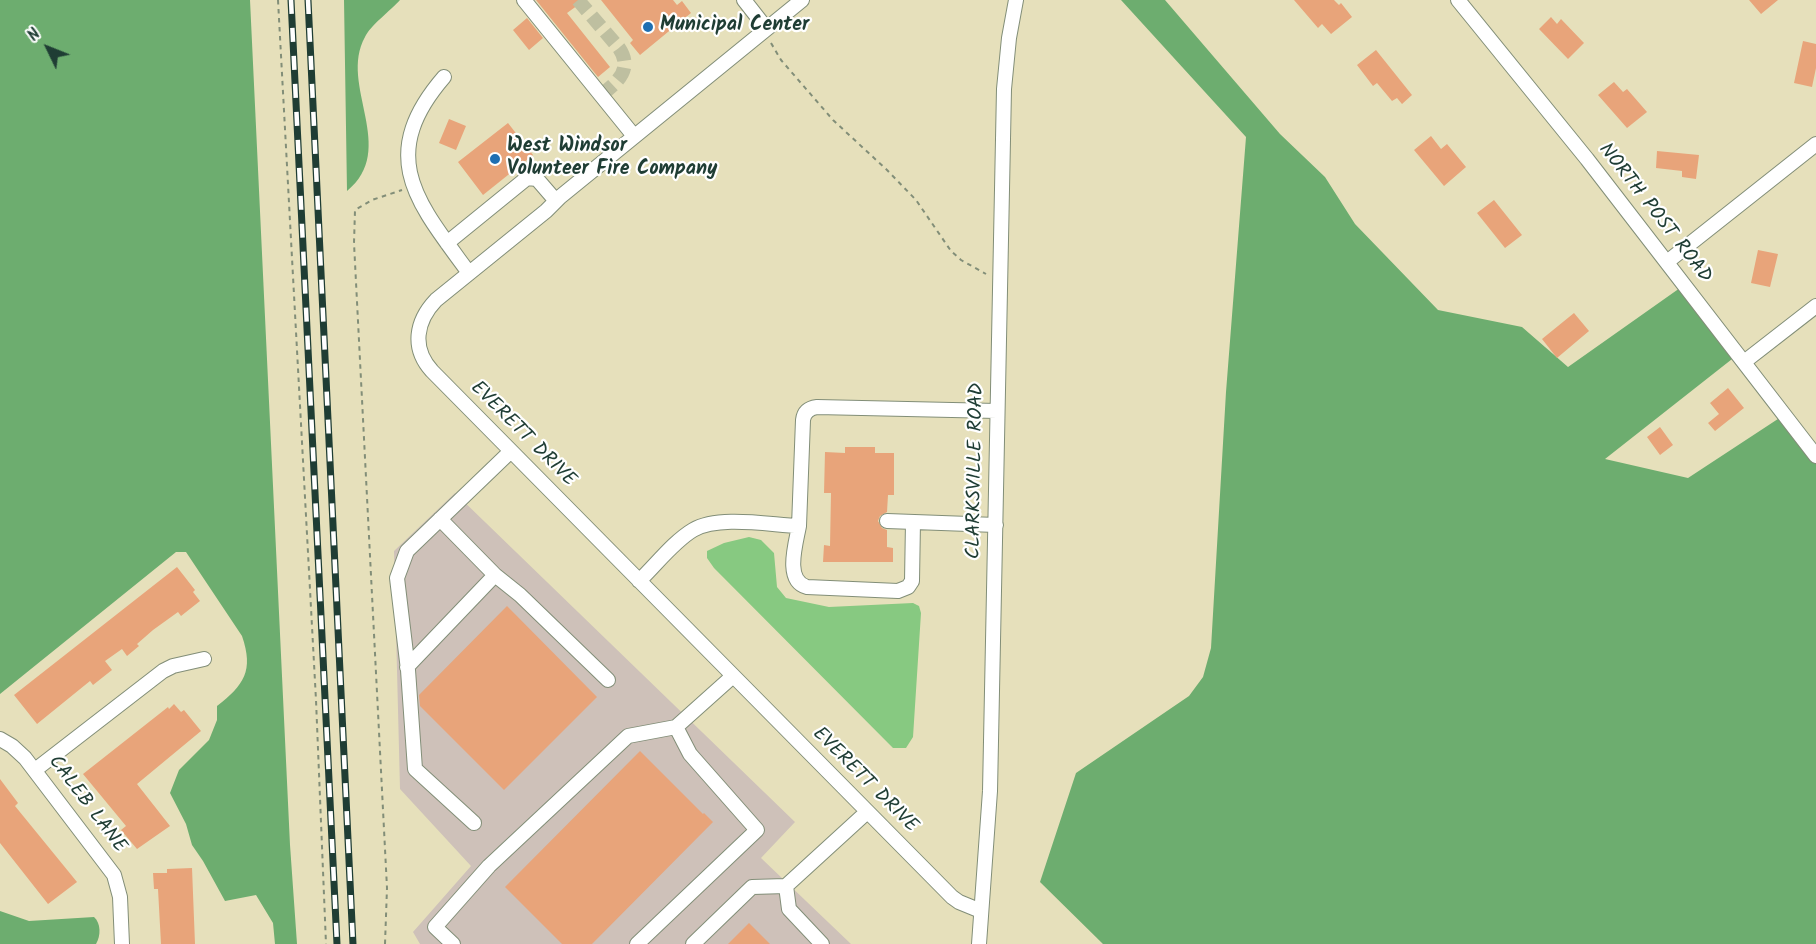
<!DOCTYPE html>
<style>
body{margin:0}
#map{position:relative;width:1816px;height:944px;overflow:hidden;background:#e6e0bb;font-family:Kalam,sans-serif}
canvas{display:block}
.north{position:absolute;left:18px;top:18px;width:60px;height:60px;-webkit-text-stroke:4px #fff;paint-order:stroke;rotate:313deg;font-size:16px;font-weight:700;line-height:24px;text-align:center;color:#1f3d34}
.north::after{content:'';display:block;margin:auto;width:21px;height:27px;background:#1f3d34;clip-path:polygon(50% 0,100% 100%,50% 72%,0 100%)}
</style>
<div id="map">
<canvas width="1816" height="944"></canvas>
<div class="north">N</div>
</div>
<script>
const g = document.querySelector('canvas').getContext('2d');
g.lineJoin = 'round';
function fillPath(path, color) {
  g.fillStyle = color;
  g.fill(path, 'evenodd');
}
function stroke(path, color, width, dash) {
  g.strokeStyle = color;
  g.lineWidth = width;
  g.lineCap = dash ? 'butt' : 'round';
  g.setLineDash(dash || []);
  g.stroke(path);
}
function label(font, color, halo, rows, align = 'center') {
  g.font = font + ' Kalam,sans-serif';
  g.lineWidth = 4.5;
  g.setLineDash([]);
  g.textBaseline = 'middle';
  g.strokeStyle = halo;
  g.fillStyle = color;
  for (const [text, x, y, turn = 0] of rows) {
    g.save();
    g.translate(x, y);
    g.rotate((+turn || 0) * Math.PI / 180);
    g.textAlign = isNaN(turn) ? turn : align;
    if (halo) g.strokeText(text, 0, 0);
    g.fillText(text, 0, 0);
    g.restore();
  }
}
fillPath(new Path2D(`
 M455 493 795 822 761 858 851 944H420L413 932 471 866 400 789 394 551Z`), '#cec1b9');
fillPath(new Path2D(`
 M749 537 761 540 774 553 777 587 786 598 829 607 913 603 919 606 921 613 913 737 906 748H893L714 568 707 558V551L724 543Z`), '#87c981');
fillPath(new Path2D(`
 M0 0H250L290 845 297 944H275L273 923 256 895 225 901 203 861 192 845 186 824 170 793 179 770 209 740 217 720V706C244 685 254 671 242 636L186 552H176L0 694Z
 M344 0H400C391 10 370 26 365 37 338 85 399 149 347 191Z
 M1121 0H1165L1280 134 1325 177 1355 224 1438 310 1522 327 1568 367 1687 283 1741 352 1605 459 1688 478 1784 415 1816 455V944H1103L1040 882 1076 773 1189 696 1203 677 1211 648 1226 392 1246 137Z
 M0 911 29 921 94 917C101 923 101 936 96 944H0Z`), '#6dad6f');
fillPath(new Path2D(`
 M536 0H585L567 13 610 67 598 77Z
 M601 0H673L677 5 682 1 691 13 640 55 630 43 633 40Z
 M1294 0H1334L1339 5 1341 3 1352 17 1331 34 1322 24 1318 28Z
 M1749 0H1778L1761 14Z
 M1551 17 1557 24 1561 19 1584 43 1568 59 1539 29Z
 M527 18 543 38 529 50 513 30Z
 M1803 41 1816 44V68L1812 87 1794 83Z
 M1376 50 1412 95 1402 104 1397 98 1392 101 1377 83 1373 86 1357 65Z
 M1614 82 1623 92 1627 89 1647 112 1627 128 1598 95Z
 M449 119 466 126 456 150 439 143Z
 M508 123 533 155 483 195 458 162Z
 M1431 136 1441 149 1447 144 1466 167 1444 186 1414 150Z
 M1657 151 1699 155 1696 179 1682 177V171L1656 168Z
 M1494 200 1522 235 1505 248 1477 213Z
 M1758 250 1778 254 1770 287 1751 283Z
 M1574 313 1589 331 1557 358 1542 339Z
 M1728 388 1744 408 1715 431 1708 423 1719 414 1710 403Z
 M1660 427 1673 445 1660 455 1647 437Z
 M845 447H875V453H894V495H888L887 512 880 516 878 521 882 528 887 530V547L893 548V562H823L824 545 830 546 831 493H824L825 452 845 453Z
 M177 567 195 590 193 592 200 601 181 616 178 612 153 630 137 644 139 646 127 656 122 649 105 661 112 670 93 685 90 681 37 724 14 695Z
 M507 606 597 697 504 790 420 706 419 695Z
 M174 704 181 712 184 710 201 731 137 784 170 826 137 849 121 830 126 826 83 774 168 707 169 709Z
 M640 751 703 814 704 813 713 822 592 944H562L505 887Z
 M0 779 18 803 15 806 77 882 48 904 0 843Z
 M192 868 195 944H161L158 889H154L153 873H167V869Z
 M749 923 770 944H728Z`), '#e8a47a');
stroke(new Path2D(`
 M578 0 619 48C633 69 618 82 601 95`), '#bebfa0', 14, [14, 7]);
const minor = new Path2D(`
 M524 0 634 136
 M744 0 766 28
 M802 0 560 197 546 211 436 300C416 321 411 348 432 371L952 897 959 902 981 911
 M1458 0 1587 159 1816 456
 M444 77C375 157 418 203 469 273
 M447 243 527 178 537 179 556 201
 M1667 262 1816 144
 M1744 362 1816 306
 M887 521 996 525
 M799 526C796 543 784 581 807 587L898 591 908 587 912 581 913 522
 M495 575 520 595 608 680
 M639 581C656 565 673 542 693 530 719 515 770 525 799 526L803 420C804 412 809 408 817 407L997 411
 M407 667 495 575 440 519
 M0 739 12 746 25 758 114 875 120 897 122 944
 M35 770 163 671 173 666 204 659
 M474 823 415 769 408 670 397 578 407 551 511 451
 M786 886 789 909 822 944
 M453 944 435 927 489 866 628 736 676 727 733 676
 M637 944 757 830 690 754 676 727
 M693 944 752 887 786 886 867 812
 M979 944 990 791 1004 89 1009 38 1016 0`);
stroke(minor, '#828e78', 16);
stroke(new Path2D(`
 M278 0 316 700 326 944
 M771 43 781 60 833 120 887 170 916 200 951 251 961 260 986 274
 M385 944 387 888 354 243 355 210 372 200 402 190`), '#828e78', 2, [4.5, 4.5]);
stroke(minor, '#fff', 14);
const rail = new Path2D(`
 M291 0 337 944
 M308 0 353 944`);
stroke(rail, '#1f3d34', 7);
stroke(rail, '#fff', 4.5, [14]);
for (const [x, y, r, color] of [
 [648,27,6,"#1f6fb2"],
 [495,159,6,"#1f6fb2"]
]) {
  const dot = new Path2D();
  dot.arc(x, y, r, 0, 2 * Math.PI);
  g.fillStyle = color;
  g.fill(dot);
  stroke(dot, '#fff', 2);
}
label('bold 20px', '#1f3d34', '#fff', [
 ["Municipal Center",660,27],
 ["West Windsor",507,148],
 ["Volunteer Fire Company",507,171]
], 'left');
label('20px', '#1f3d34', '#fff', [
 ["NORTH POST ROAD",1654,214,52],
 ["EVERETT DRIVE",522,435,45],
 ["CLARKSVILLE ROAD",977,471,-89],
 ["EVERETT DRIVE",864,781,45],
 ["CALEB LANE",86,805,53]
]);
</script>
